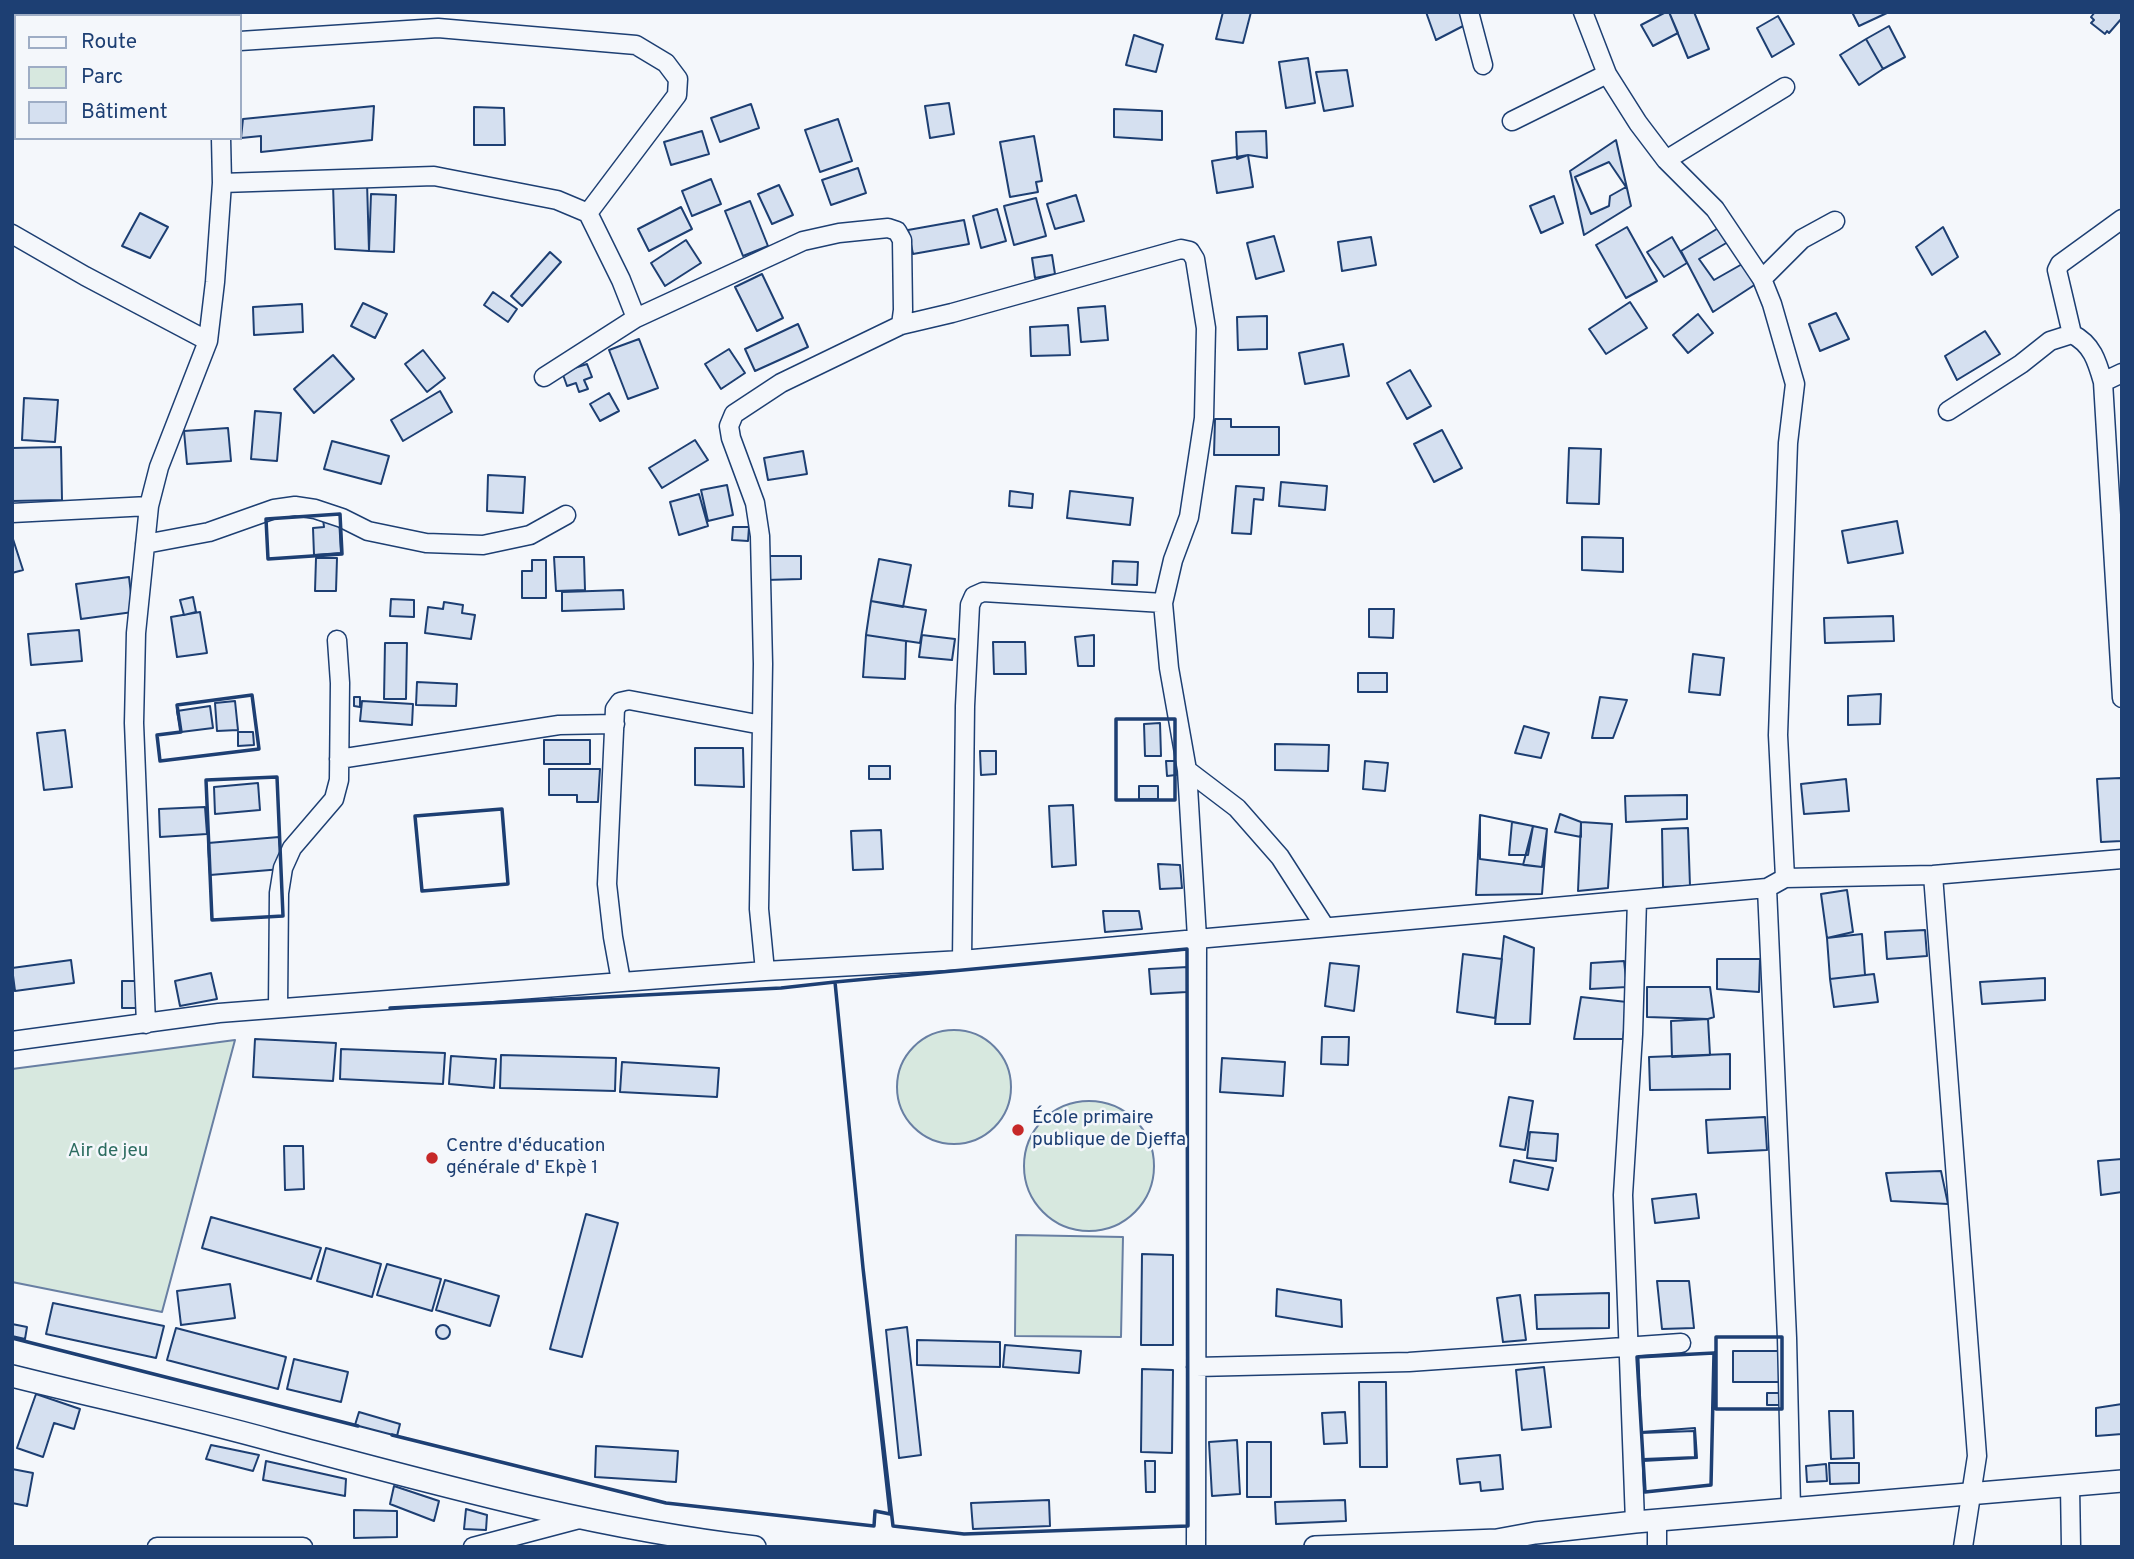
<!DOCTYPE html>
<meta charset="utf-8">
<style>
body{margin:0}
#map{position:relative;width:2134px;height:1559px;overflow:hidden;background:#f4f7fb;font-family:Overpass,sans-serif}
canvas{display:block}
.frame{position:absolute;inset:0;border:14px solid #1d3f73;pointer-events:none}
.legend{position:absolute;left:14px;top:14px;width:228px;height:126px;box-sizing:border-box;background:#f4f7fb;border:2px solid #9eadc5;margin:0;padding:9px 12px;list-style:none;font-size:21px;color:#1d3f73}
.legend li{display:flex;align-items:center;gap:14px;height:35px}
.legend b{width:35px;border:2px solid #9eadc5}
</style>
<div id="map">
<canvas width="2134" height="1559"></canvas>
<div class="frame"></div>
<ul class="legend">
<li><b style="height:9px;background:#f4f7fb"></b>Route</li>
<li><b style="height:19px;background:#d7e8df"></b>Parc</li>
<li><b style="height:19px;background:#d5e0f0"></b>Bâtiment</li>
</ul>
</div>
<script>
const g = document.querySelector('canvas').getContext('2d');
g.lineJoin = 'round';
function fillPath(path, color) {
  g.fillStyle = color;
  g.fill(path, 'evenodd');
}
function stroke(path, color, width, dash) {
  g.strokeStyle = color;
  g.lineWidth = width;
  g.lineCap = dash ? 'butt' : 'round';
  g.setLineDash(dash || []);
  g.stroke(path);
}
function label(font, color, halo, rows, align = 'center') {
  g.font = font + ' Overpass,sans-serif';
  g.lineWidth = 5;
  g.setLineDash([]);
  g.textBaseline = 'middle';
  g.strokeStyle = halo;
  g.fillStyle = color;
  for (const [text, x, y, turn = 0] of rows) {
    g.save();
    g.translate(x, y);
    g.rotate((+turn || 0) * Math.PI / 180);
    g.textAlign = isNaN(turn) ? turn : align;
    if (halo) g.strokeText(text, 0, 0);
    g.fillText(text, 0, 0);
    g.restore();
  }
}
const green = new Path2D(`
 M897 1087a57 57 0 1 1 114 0a57 57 0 1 1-114 0Z
 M235 1040 162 1312 12 1282V1069Z
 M1024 1166a65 65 0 1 1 130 0a65 65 0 1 1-130 0Z
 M1016 1235 1123 1237 1121 1337 1015 1336Z`);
fillPath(green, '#d7e8df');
stroke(green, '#687fa3', 2);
const building = new Path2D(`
 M112 12H201L200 16H110Z
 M141 12H169L182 16H140Z
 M1223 12H1251L1243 43 1216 39Z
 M1426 12H1462L1467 24 1436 40Z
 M1666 12H1669L1678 33 1653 46 1641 25Z
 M1669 12H1694L1709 49 1688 58Z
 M1852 12H1889L1859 26Z
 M2095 12H2122V18L2109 33 2107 31 2105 34 2091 23 2094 20 2091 17Z
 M1778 16 1794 44 1772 57 1757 28Z
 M1889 26 1905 57 1883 69 1866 39Z
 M1134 35 1163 45 1156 72 1126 65Z
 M1866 39 1883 69 1859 85 1840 55Z
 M1308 58 1315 103 1286 108 1279 62Z
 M1347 70 1353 106 1324 111 1316 72Z
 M949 103 954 134 930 138 925 106Z
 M751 104 759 128 720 142 711 118Z
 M374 106 372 140 261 152V136L241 138 243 119Z
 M474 107 504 108 505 145H474Z
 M1114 109 1162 111V140L1114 137Z
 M838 119 852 161 820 172 805 130Z
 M702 131 709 154 671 165 664 142Z
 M1266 131 1267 158 1248 155 1237 159 1236 132Z
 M1034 136 1042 181 1036 182 1038 192 1010 197 1000 142Z
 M1616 140 1631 206 1584 235 1570 171Z
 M1248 155 1253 187 1217 193 1212 161Z
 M1609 162 1626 187 1610 196 1609 206 1591 214 1575 177Z
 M858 168 866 193 831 205 822 180Z
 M711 179 721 204 692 216 682 191Z
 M367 182 369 251 335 249 333 184Z
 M779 185 793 215 772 224 758 194Z
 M371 194 396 195 394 252 369 251Z
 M1076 195 1084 221 1055 229 1047 204Z
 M1554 196 1563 223 1541 233 1530 206Z
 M1036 198 1046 236 1014 245 1004 206Z
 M750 201 768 246 743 256 725 211Z
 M681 207 692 229 649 251 638 229Z
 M997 209 1006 241 981 248 973 216Z
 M140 213 168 227 150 258 122 246Z
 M964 220 969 244 913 254 908 230Z
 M1627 227 1657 281 1626 298 1596 245Z
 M1720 227 1759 282 1713 312 1681 251Z
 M1943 227 1958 257 1932 275 1916 247Z
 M1274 236 1284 271 1256 279 1247 243Z
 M1371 237 1376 265 1342 271 1338 242Z
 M1672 237 1687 263 1664 277 1647 252Z
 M686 240 701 263 665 286 651 263Z
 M1728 242 1744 263 1714 280 1699 259Z
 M550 252 561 262 522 306 511 296Z
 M1052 255 1055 274 1035 278 1032 258Z
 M762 274 783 318 757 331 735 287Z
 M493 292 517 309 508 322 484 305Z
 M1630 302 1647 328 1606 354 1589 329Z
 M363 303 387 314 375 338 351 326Z
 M302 304 303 332 254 335 253 307Z
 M1105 306 1108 340 1081 342 1078 308Z
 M1836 313 1849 339 1820 351 1809 324Z
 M1698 314 1713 333 1688 353 1673 335Z
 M1267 316V349L1238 350 1237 317Z
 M798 324 808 347 755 371 745 349Z
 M1068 325 1070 355 1031 356 1030 327Z
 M1985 331 2000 354 1957 380 1945 356Z
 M639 339 658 388 628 399 609 350Z
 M1343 344 1349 376 1305 384 1299 353Z
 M729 349 745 373 721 389 705 364Z
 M423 350 445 378 427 392 405 364Z
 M333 355 354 379 314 413 294 389Z
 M587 364 592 377 584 380 588 389 579 392 576 383 567 386 562 372Z
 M1410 370 1431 406 1407 419 1387 383Z
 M440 391 452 412 403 441 391 420Z
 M609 393 619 411 600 421 590 404Z
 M24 398 58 400 55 442 22 440Z
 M255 411 281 413 277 461 251 459Z
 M1215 419H1231V427H1279V455H1214Z
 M228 428 231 461 187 464 184 431Z
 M1442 430 1462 468 1434 482 1414 444Z
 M695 440 708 460 662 488 649 468Z
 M332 441 389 456 381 484 324 469Z
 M61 447 62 500 12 501V448Z
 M1569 448 1601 449 1599 504 1567 503Z
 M803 451 807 474 768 480 764 458Z
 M488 475 525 477 523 513 487 511Z
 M1281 482 1327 486 1325 510 1279 506Z
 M727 485 733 515 708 521 701 490Z
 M1236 486 1264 488 1263 500 1254 499 1251 534 1232 533Z
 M1010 491 1033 494 1032 508 1009 506Z
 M1070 491 1133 498 1130 525 1067 518Z
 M699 494 708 526 679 535 670 502Z
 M339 518 341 553 314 555 313 528 324 527 323 519Z
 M1897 521 1903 553 1848 563 1842 531Z
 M733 527H749L748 541 732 540Z
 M12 536 23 570 12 573Z
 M1582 537 1623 538V572L1582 570Z
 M766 556H801V579L766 580Z
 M554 557H584L585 590 556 591Z
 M316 558H337L336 591H315Z
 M879 559 911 565 903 607 871 601Z
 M532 560H546V598H522V571H532Z
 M1113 561 1138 562 1137 585 1112 584Z
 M129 577 133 612 81 619 76 584Z
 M623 590 624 609 562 611V592Z
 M193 597 196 612 184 615 180 600Z
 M391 599 414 600V617L390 616Z
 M871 601 926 610 920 643 866 635Z
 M444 602 463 605 462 613 475 615 471 639 425 633 428 607 443 609Z
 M1369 609H1394L1393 638 1369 637Z
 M200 612 207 653 177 657 171 617Z
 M1893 616 1894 641 1825 643 1824 618Z
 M79 630 82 661 31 665 28 634Z
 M866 635 906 641 905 679 863 677Z
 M922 635 955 639 952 660 919 657Z
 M1094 635V666H1078L1075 637Z
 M993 642H1025L1026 674H994Z
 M385 643H407L406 699H384Z
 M1693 654 1724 658 1720 695 1689 692Z
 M1358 673H1387V692H1358Z
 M417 682 457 684 456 706 416 705Z
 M1881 694 1880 724 1848 725V696Z
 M354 697H360V707L354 706Z
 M1600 697 1627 700 1613 738H1592Z
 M235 701 238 730 217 731 215 703Z
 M362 701 413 704 412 725 360 721Z
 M210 706 213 728 181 732 177 711Z
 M1160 723 1161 756H1145L1144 724Z
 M1524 726 1549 733 1541 758 1515 753Z
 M65 730 72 787 44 790 37 733Z
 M238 732H253L254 745 238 746Z
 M544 740H590V764H544Z
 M1275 744 1329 745 1328 771 1275 770Z
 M695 748H743L744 787 695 785Z
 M980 751H996V774L981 775Z
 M1166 761H1175L1176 775 1167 776Z
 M1365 761 1388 763 1385 791 1363 789Z
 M869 766H890V779H869Z
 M549 769H600L598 802H577V795H549Z
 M2121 778 2122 841 2101 842 2097 779Z
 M1846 779 1849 811 1804 814 1801 784Z
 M258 783 260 810 215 814 214 787Z
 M1139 786H1158V799H1139Z
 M1687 795V819L1626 822 1625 796Z
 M1073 805 1076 865 1052 867 1049 806Z
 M205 807 207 834 160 837 159 809Z
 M1560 814 1581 822V837L1555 832Z
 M1480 815 1547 829 1542 894 1476 895Z
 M1480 815 1547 829 1542 867 1480 859Z
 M1512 822 1533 826 1528 855H1509Z
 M1581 822 1612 824 1608 888 1578 891Z
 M1533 826 1547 829 1542 867 1523 865Z
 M1688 828 1690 886 1663 887 1662 829Z
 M881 830 883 869 853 870 851 831Z
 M279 837 282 869 210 875 208 843Z
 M1158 864 1180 865 1182 888 1160 889Z
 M1847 890 1853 932 1827 938 1821 894Z
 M1103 911H1139L1142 929 1105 932Z
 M1925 930 1927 956 1887 959 1885 932Z
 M1862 934 1865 975 1830 979 1827 938Z
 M1504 936 1534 948 1530 1024H1495Z
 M1463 954 1502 959 1495 1018 1457 1012Z
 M1717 959H1760L1759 992 1717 989Z
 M71 960 74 983 15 991 12 968Z
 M1624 961 1627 987 1590 989 1591 963Z
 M1330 963 1359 966 1354 1011 1325 1006Z
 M1188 967 1187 992 1151 994 1149 969Z
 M211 973 217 999 180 1006 175 981Z
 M1874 974 1878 1002 1834 1007 1830 979Z
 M2045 978V1000L1982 1004 1980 982Z
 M122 981H138V1008H122Z
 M1647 987H1710L1714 1017 1708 1019 1647 1017Z
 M1581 997 1627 1002 1623 1039H1574Z
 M1708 1019 1710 1055 1672 1057 1671 1021Z
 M1322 1037H1349L1348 1065 1321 1064Z
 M255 1039 336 1043 333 1081 253 1077Z
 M341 1049 445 1053 443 1084 340 1079Z
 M1730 1054V1089L1650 1090 1649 1057Z
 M501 1055 616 1058 615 1091 500 1088Z
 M451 1056 496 1059 494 1088 449 1084Z
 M1222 1058 1285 1062 1283 1096 1220 1092Z
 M622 1062 719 1068 717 1097 620 1092Z
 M1509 1097 1533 1101 1525 1150 1500 1146Z
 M1765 1117 1767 1150 1708 1153 1706 1120Z
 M1530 1132 1558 1134 1556 1161 1527 1158Z
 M284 1146H303L304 1189 285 1190Z
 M2122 1159V1192L2101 1195 2098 1161Z
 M1514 1160 1553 1168 1548 1190 1510 1182Z
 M1941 1171 1948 1204 1891 1201 1886 1173Z
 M1696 1194 1699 1218 1655 1223 1652 1199Z
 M586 1214 618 1223 582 1357 550 1349Z
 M211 1217 321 1248 311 1279 202 1248Z
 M326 1248 381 1264 372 1297 317 1281Z
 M1142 1254 1173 1255V1345H1141Z
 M387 1264 441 1279 432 1311 377 1295Z
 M445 1280 499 1296 490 1326 436 1310Z
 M1657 1281H1689L1694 1328 1662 1329Z
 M230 1284 235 1318 181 1325 177 1291Z
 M1277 1289 1341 1300 1342 1327 1276 1316Z
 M1609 1293V1328L1537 1329 1535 1295Z
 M1520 1295 1526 1340 1503 1342 1497 1298Z
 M53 1303 164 1326 156 1358 46 1334Z
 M12 1324 27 1327 25 1339 12 1336Z
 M436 1332a7 7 0 1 1 14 0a7 7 0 1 1-14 0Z
 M907 1327 921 1455 899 1458 886 1330Z
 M176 1328 286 1357 278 1389 167 1360Z
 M917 1340 1000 1342V1367L917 1365Z
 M1005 1345 1081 1351 1079 1373 1003 1367Z
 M1733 1351H1782V1382H1733Z
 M294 1359 348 1372 341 1402 287 1389Z
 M1544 1367 1551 1427 1522 1430 1516 1370Z
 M1142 1369 1173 1370 1172 1453 1141 1452Z
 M1359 1382H1386L1387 1467H1360Z
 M1767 1393H1780V1405H1767Z
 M36 1394 80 1409 74 1429 54 1423 43 1457 17 1448Z
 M2122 1404V1434L2096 1436V1408Z
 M1829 1411H1853L1854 1458 1831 1459Z
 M359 1412 400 1424 397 1436 355 1425Z
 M1345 1412 1347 1443 1324 1444 1322 1413Z
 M1695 1428 1697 1458 1643 1461 1641 1432Z
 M1694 1431 1695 1457 1643 1459 1641 1433Z
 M1237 1440 1240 1494 1212 1496 1209 1442Z
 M1247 1442H1271V1497H1247Z
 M211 1445 259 1455 253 1471 206 1459Z
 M596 1446 678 1451 676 1482 595 1477Z
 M1500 1455 1503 1489 1481 1491 1480 1482 1460 1484 1457 1459Z
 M266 1461 346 1479 345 1496 263 1480Z
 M1145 1461H1155V1492H1146Z
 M1829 1463H1859V1483L1830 1484Z
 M1826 1464 1827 1481 1807 1482 1806 1466Z
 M12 1469 33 1473 27 1506 12 1503Z
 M394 1486 439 1501 434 1521 390 1504Z
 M1049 1500 1050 1526 973 1529 971 1503Z
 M1345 1500 1346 1521 1276 1524 1275 1502Z
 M466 1509 487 1515 486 1530 464 1529Z
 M354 1510 397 1511V1537L354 1538Z`);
fillPath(building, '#d5e0f0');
stroke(building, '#1d3f73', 2);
const minor = new Path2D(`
 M1469 12 1483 65
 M1583 12 1607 74 1638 123 1666 160 1715 209 1762 279 1772 304 1795 384 1788 443 1778 735 1785 878
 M240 41 438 28 636 45 666 63 678 79 677 95 588 213
 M12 61 16 60
 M1512 121 1607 74
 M1666 160 1785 87
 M222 183 434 176 557 200 588 213 621 280 636 318
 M12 234 85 276 208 341
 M1762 279 1802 239 1835 221
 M2072 334 2057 270 2060 264 2122 219
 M544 377 636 318 803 241 839 233 888 228 897 231 902 240 903 310 901 325
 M2103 382 2122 373
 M1948 411 2021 364 2050 341 2072 334C2092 344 2097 361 2103 382L2122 698
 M12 513 149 506
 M145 544 209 532 274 509 295 506 315 509 342 518 368 531 426 543 483 545 530 535 566 515
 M339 759 559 725 615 724
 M1187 770 1237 808 1280 857 1325 927
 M1933 875 1977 1456 1963 1547
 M1767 888 1787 1338 1791 1508
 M962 960 965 706 970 605 974 596 983 592 1163 603
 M765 971 759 909 763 664 760 536 755 503 731 438 729 426 734 414 781 383 901 325 952 313 1181 249 1190 251 1195 259 1206 328 1204 418 1189 517 1173 560 1163 603 1169 668 1187 770 1197 938 1196 1547
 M621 981 613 937 607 884 615 709 620 702 629 700 762 725
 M278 1008 279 893 283 868 292 848 334 799 339 780 340 683 337 640
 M146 1024 134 723 136 633 149 506 159 467 208 341 215 282 222 183 221 138
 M12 1041 219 1013 765 971 962 960 1767 888 1785 878 1933 875 2122 859
 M1196 1367 1409 1362 1681 1343
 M2070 1486 2071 1547
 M1657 1521V1547
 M1635 1522 1623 1195 1633 1034 1637 900
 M157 1547H303
 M473 1547 579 1519`);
const tertiary = new Path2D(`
 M12 1376C100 1398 188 1417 274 1441 433 1483 591 1528 755 1547
 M1315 1547 1497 1540 1535 1533 1635 1522 2122 1481`);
stroke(minor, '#1d3f73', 21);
stroke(tertiary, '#1d3f73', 24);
stroke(minor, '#f4f7fb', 18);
stroke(tertiary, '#f4f7fb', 21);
stroke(new Path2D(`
 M340 514 342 554 268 559 266 519Z
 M252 695 259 749 160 761 157 735 181 732 177 705Z
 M1116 719H1175V800H1116Z
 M277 777 283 916 212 920 206 780Z
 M502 809 508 884 422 891 415 816Z
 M1187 949 1188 1526 964 1534 893 1526 863 1268 835 982Z
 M390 1008 781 988 835 982 863 1268 890 1514 875 1511 874 1526 666 1503 392 1435
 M1716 1337H1782V1409H1716Z
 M12 1338 358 1426
 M1714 1353 1711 1485 1645 1492 1637 1357Z`), '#1d3f73', 3.5);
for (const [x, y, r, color] of [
 [1018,1130,7,"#c62828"],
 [432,1158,7,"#c62828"]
]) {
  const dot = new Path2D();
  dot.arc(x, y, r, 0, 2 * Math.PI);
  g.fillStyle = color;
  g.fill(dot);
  stroke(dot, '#f4f7fb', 2.5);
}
label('19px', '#1d3f73', '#f4f7fb', [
 ["École primaire",1032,1119],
 ["publique de Djeffa",1032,1141],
 ["Centre d'éducation",446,1147],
 ["générale d' Ekpè 1",446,1169]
], 'left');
label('19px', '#2c6c60', '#f4f7fb', [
 ["Air de jeu",108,1152]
]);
</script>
